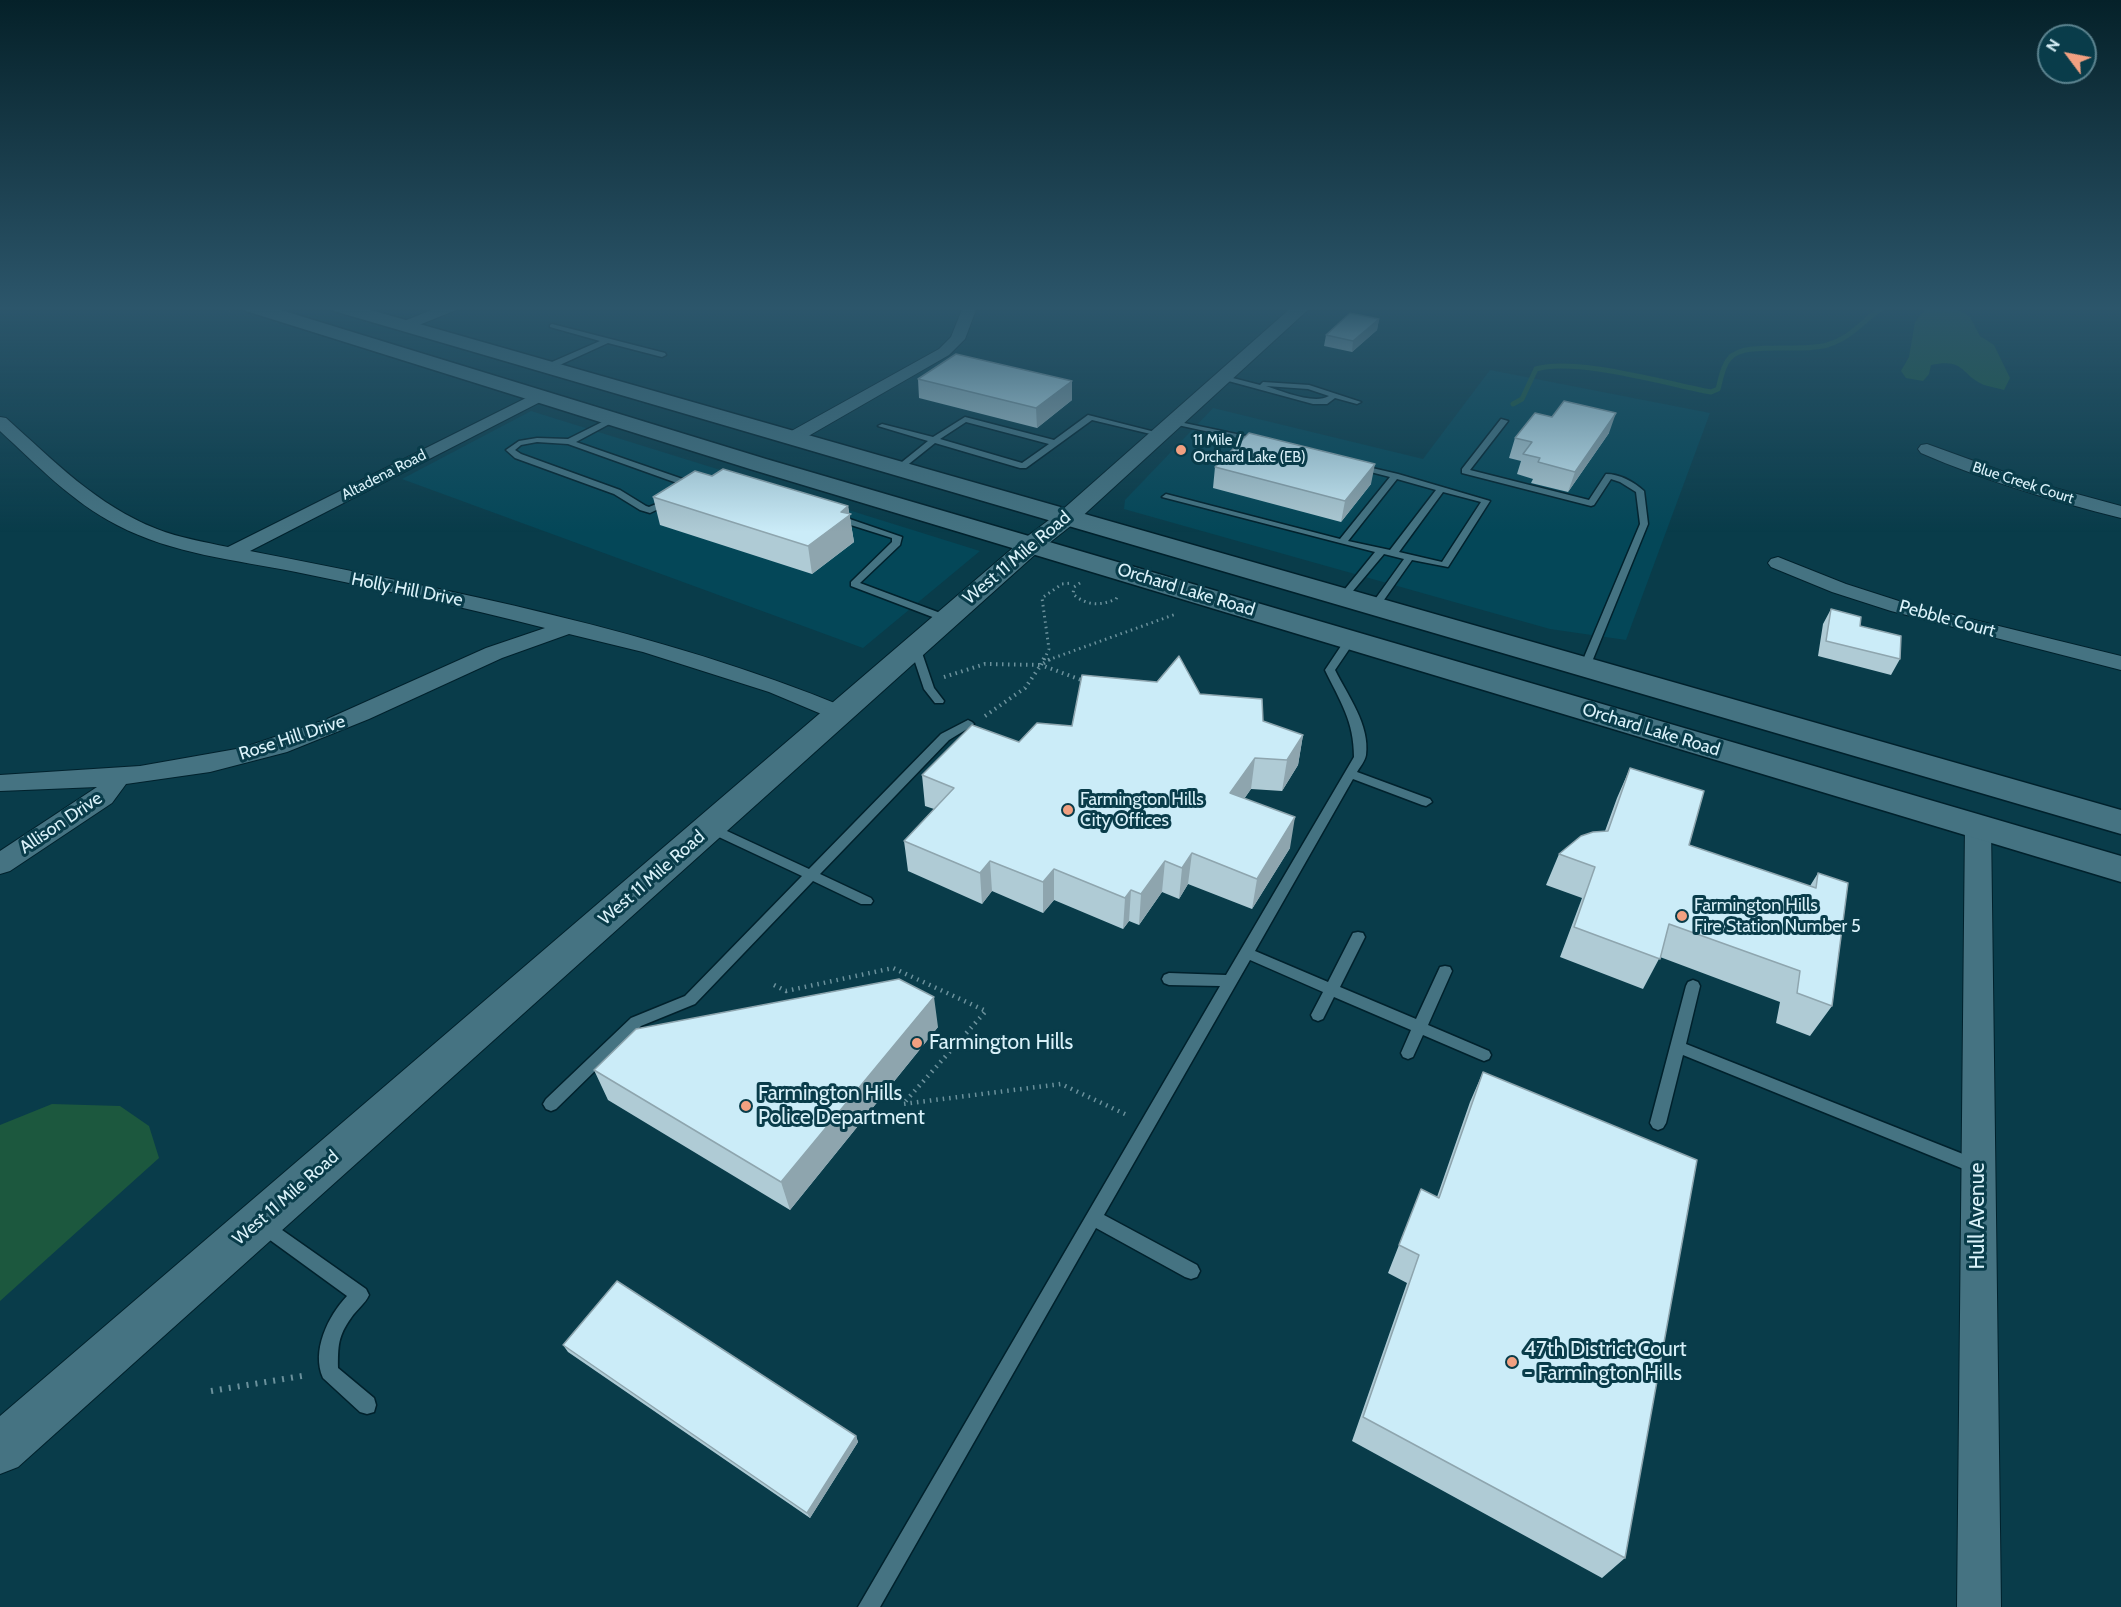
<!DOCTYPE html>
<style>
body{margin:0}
#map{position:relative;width:2121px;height:1607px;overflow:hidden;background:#093c4a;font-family:Cabin,sans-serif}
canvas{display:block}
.north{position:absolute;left:2037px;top:24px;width:60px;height:60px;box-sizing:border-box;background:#093c4a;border:2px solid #5c8490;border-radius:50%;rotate:302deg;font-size:16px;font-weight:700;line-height:24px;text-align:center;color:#d9f1f9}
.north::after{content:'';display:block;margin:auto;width:21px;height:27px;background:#f2a081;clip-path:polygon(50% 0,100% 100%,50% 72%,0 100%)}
</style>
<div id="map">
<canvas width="2121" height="1607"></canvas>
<div class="north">N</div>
</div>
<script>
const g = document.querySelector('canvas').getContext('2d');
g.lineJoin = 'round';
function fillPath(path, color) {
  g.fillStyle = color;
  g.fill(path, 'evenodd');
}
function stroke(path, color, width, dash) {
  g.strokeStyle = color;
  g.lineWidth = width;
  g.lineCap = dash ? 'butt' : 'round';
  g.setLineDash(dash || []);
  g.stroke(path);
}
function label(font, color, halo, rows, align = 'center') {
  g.font = font + ' Cabin,sans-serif';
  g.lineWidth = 6;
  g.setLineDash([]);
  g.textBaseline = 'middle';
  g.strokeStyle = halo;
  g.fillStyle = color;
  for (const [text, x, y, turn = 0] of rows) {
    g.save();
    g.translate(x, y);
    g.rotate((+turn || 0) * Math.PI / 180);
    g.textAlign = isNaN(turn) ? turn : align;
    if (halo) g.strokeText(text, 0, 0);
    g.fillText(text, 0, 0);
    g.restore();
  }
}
fillPath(new Path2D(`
 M1490 370 1710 413 1626 640 1550 629 1124 509 1125 500 1213 408 1423 459Z
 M531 411 980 551 863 648 402 479Z`), '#044758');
fillPath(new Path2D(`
 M1927 307H1953L1970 317 1980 336 1994 345 2010 378 2004 390C1998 388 1990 387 1984 385 1960 375 1966 358 1931 365L1929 374 1923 381 1906 378 1901 371 1909 357 1915 322Z
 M52 1104 120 1106 149 1126 159 1158 0 1301V1125Z`), '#1c583e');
stroke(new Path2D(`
 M1513 404 1522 399 1536 369C1575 357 1668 384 1711 392L1718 389C1721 379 1722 367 1729 359 1743 340 1802 353 1827 345 1854 337 1862 320 1884 307`), '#1c583e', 5);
const service = new Path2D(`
 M552 324 665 353 666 355 662 357 608 343 551 369H545V365L600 341 550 327V325Z
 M1221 375 1260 385 1263 382 1309 385 1361 402 1357 404 1335 398 1327 404H1313L1221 379ZM1266 386 1308 389 1329 396C1314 405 1282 391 1266 386Z
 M1088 415 1163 434 1159 436 1092 420 1026 468H1020L935 443 900 471 897 470V466L928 441 878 426 882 424 933 437 965 417 1054 440ZM966 422 1049 444 1022 463 940 439Z
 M612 417 616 419 615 421 576 442 697 484V488H691L568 444 537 442 521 445 515 450 521 454 620 490 646 506 649 507 671 498 675 501 650 513 640 510 614 494 515 458 506 450 519 441 537 438 568 439Z
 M1501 419 1508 421 1470 470 1589 500 1606 474C1620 474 1634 482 1644 491L1648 524 1589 669 1585 670 1580 667 1640 524 1636 492 1620 482 1611 479 1594 505 1591 506 1462 473V469Z
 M1170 420 1260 439 1264 441 1260 443 1173 424 1169 422Z
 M1355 464 1398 474 1490 501 1448 567 1412 560 1379 607 1376 608 1371 605 1404 559 1384 554 1347 598H1341V594L1375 552 1162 497 1166 494 1340 539 1390 477 1355 468ZM1397 479 1436 490 1390 550 1348 541ZM1443 492 1481 502 1442 562 1399 552Z
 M838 515 902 537 900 545 860 583 951 617V621H943L851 586V582L892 542V538L835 520 834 518Z
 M1351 636 1356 639 1335 670C1348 696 1370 725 1366 755 1365 761 1360 767 1357 772L1430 799 1432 802 1426 806 1422 805 1353 779 1255 951 1328 982 1353 933 1358 932 1363 933 1365 937 1340 987 1416 1019 1440 967 1445 966 1450 967 1452 971 1428 1025 1489 1051 1491 1055 1489 1059 1484 1061 1479 1059 1423 1035 1413 1057 1408 1059 1403 1057 1401 1053 1411 1030 1334 997 1323 1019 1318 1021 1313 1019 1311 1015 1323 992 1250 960 1104 1215 1197 1265 1200 1271 1197 1277 1191 1279 1185 1277 1096 1228 880 1607H858L1220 986 1169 985 1164 983 1162 979 1164 975 1169 973 1226 975 1354 757C1354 721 1340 701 1325 670L1347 637Z
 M915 644 920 647 934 688 944 701 943 703H935L924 689 910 647Z
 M968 720 972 722 974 724 972 726 949 740 820 874 871 898 873 901 871 904H861L813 881 695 1004 641 1026 556 1109 551 1111 546 1109 543 1104 546 1099 631 1018 685 996 802 876 706 831 704 828 706 825H714L809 869 941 734Z
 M1693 980 1698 982 1700 986 1686 1044 1983 1162 1985 1167 1983 1172 1977 1174 1971 1172 1683 1055 1666 1123 1663 1128 1658 1130 1653 1128 1650 1123 1686 986 1688 982Z
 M265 1218 366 1289 369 1295C365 1304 357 1309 351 1318 338 1336 338 1346 338 1368L374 1398 376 1405 374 1412 367 1414 360 1412 323 1378C311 1351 328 1316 347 1296L259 1232 257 1226 259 1220Z`);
const minor = new Path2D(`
 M439 307H458L456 310 409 329H399L397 326 399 323Z
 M963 307H977L965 339 949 355 798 442H786L783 438 786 434 939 349 951 337Z
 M540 391 546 393 548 396 546 399 250 551C449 590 659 630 847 708L851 713 847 718 839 720 831 718 769 692 643 652 569 634 502 658 369 719 287 752 210 772 126 784 112 803 10 871 0 874V851L97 787 0 791V775L140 766 242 748 325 720 486 648 545 628C463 607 380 589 296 572 236 560 172 554 117 525 72 502 37 465 0 431V417L6 418C53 460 97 506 157 529 180 538 204 542 228 547Z
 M1927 444 2029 481 2121 506V518C2053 501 1986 481 1921 453L1918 449 1921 445Z
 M1778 557 1846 584 1905 603 2121 656V670L1891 611 1832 592 1771 567 1768 563 1771 559Z
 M1978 816 1987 819 1991 825 2001 1607H1957L1965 825 1969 819Z`);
const tertiary = new Path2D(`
 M1292 307H1311L1077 521 1039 551 18 1467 0 1474V1416L1021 541 1061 511Z`);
const secondary = new Path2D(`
 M243 307H271L766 459 2121 856V882L750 469 246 311Z
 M331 307H360L2121 810V834L334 311Z`);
stroke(service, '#00212c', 3);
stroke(minor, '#00212c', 2);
stroke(tertiary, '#00212c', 2);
stroke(secondary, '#00212c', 3);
stroke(new Path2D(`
 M218 307 230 311`), '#6b919c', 2, [1, 3]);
stroke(new Path2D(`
 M1080 583 1074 587 1073 594C1087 606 1100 606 1116 599L1118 595
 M1044 660 1049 649 1042 598 1062 584 1073 583
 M1048 660 1176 614`), '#6b919c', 3, [1.5, 4]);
stroke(new Path2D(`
 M1044 658 1041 665 1084 681
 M944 677 985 664 1041 665 1052 658
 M985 716 1025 688 1041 665`), '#6b919c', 4, [1.5, 4.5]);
stroke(new Path2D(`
 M774 985 786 991 893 968 986 1011 903 1104 1061 1084 1127 1115`), '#6b919c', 4.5, [1.5, 5]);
stroke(new Path2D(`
 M211 1391 308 1375`), '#6b919c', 6, [2, 7]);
fillPath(service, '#457382');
fillPath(minor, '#457382');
fillPath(tertiary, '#457382');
fillPath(secondary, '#457382');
fillPath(new Path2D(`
 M1379 319 1377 330 1352 352 1324 346 1326 335Z
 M918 379 1072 400 1037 428 919 398Z
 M1609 433 1568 492 1531 483 1533 479 1517 474 1521 461 1509 458 1515 438Z
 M1215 467 1371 484 1341 522 1213 488Z
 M712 476 848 506 854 542 812 574 660 525 653 497Z
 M1831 609 1860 626 1900 659 1891 675 1818 656 1823 624Z
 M1200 694 1263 721 1303 735 1298 765 1282 791 1251 789 1244 799 1290 848 1252 909 1188 884 1179 899 1162 892 1139 925 1129 921 1123 929 1054 900 1043 913 992 891 982 904 908 871 904 841 934 809 925 806 922 775 1019 742 1072 726Z
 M1630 768 1689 845 1810 886 1818 873 1832 1006 1810 1036 1776 1023 1780 1002 1660 957 1643 989 1560 957 1582 898 1546 885 1559 854 1605 831 1617 798Z
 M938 1027 790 1210 608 1100 594 1070Z
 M1483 1072 1625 1558 1602 1578 1352 1441 1407 1283 1388 1273 1421 1189 1437 1197 1470 1102Z
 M563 1345 856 1436 858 1442 810 1518 568 1352Z`), '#afcbd5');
fillPath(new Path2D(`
 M1379 319 1377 330 1352 352 1353 341Z
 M1072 381V400L1037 428 1036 408Z
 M1616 413 1609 433 1568 492 1575 472Z
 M1375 464 1371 484 1341 522 1345 501Z
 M848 506 854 542 812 574 808 546 841 512Z
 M1303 735 1298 765 1282 791 1287 760Z
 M1255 758 1251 789 1226 824 1230 793Z
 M1295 817 1290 848 1252 909 1257 879Z
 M1192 853 1188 884 1179 899 1182 868Z
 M990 861 992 891 982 904 980 873Z
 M1165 861 1162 892 1139 925 1141 894Z
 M1054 869V900L1043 913V882Z
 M1131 890 1129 921 1123 929 1125 898Z
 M934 997 938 1027 790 1210 781 1182Z
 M856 1436 858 1442 810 1518 807 1513Z`), '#8ea5ae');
const building = new Path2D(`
 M1350 313 1379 319 1353 341 1326 335Z
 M956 354 1072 381 1036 408 918 379Z
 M1564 401 1616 413 1575 472 1538 462 1540 458 1523 454 1532 442 1515 438 1535 413 1552 417Z
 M1249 433 1375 464 1345 501 1215 467Z
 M723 469 848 506 841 512 851 514 808 546 653 497 695 471 712 476Z
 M1831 609 1861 617 1860 626 1901 636 1900 659 1826 641Z
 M1179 656 1200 694 1262 699 1263 721 1303 735 1287 760 1255 758 1230 793 1295 817 1257 879 1192 853 1182 868 1165 861 1141 894 1131 890 1125 898 1054 869 1043 882 990 861 980 873 904 841 954 788 922 775 972 725 1019 742 1037 723 1072 726 1082 675 1157 682Z
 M1630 768 1704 791 1689 845 1816 888 1818 873 1848 883 1832 1006 1797 993 1800 971 1669 924 1660 959 1574 927 1595 867 1559 854 1581 836 1593 832 1608 831Z
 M899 979 934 997 781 1182 594 1070 636 1029Z
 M1483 1072 1697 1160 1625 1558 1363 1417 1419 1255 1399 1245 1421 1189 1439 1198Z
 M617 1281 856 1436 807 1513 563 1345Z`);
fillPath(building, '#cbecf8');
stroke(building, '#8ea5ae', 1.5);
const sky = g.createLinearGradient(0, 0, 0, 532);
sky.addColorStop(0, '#052129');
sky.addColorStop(0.58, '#2c566b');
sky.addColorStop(1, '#2c566b00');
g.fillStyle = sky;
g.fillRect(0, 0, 2121, 532);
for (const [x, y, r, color] of [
 [1181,450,6,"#f2a081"],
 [1068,810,6,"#f2a081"],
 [1682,916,6,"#f2a081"],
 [917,1043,6,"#f2a081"],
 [746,1106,6,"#f2a081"],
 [1512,1362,6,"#f2a081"]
]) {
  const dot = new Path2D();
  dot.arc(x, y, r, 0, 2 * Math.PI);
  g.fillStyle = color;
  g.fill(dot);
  stroke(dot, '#093c4a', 2);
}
label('15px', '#d9f1f9', '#093c4a', [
 ["11 Mile /",1193,441],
 ["Orchard Lake (EB)",1193,458]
], 'left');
label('15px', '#d9f1f9', '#093c4a', [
 ["Altadena Road",384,475,-27],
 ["Blue Creek Court",2023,483,18]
]);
label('18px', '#d9f1f9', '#093c4a', [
 ["West 11 Mile Road",1017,558,-40],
 ["Holly Hill Drive",407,590,11],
 ["Orchard Lake Road",1186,590,17],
 ["Pebble Court",1947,619,15],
 ["Orchard Lake Road",1651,730,17],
 ["Rose Hill Drive",292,738,-18],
 ["Allison Drive",61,823,-34],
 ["West 11 Mile Road",652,878,-41],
 ["West 11 Mile Road",286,1198,-41]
]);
label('18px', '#d9f1f9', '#093c4a', [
 ["Farmington Hills",1080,800],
 ["City Offices",1080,821],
 ["Farmington Hills",1694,906],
 ["Fire Station Number 5",1694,927]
], 'left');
label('21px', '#d9f1f9', '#093c4a', [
 ["Farmington Hills",929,1043],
 ["Farmington Hills",758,1094],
 ["Police Department",758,1118],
 ["47th District Court",1524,1350],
 ["- Farmington Hills",1524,1374]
], 'left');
label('21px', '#d9f1f9', '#093c4a', [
 ["Hull Avenue",1978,1216,-90]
]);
</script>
